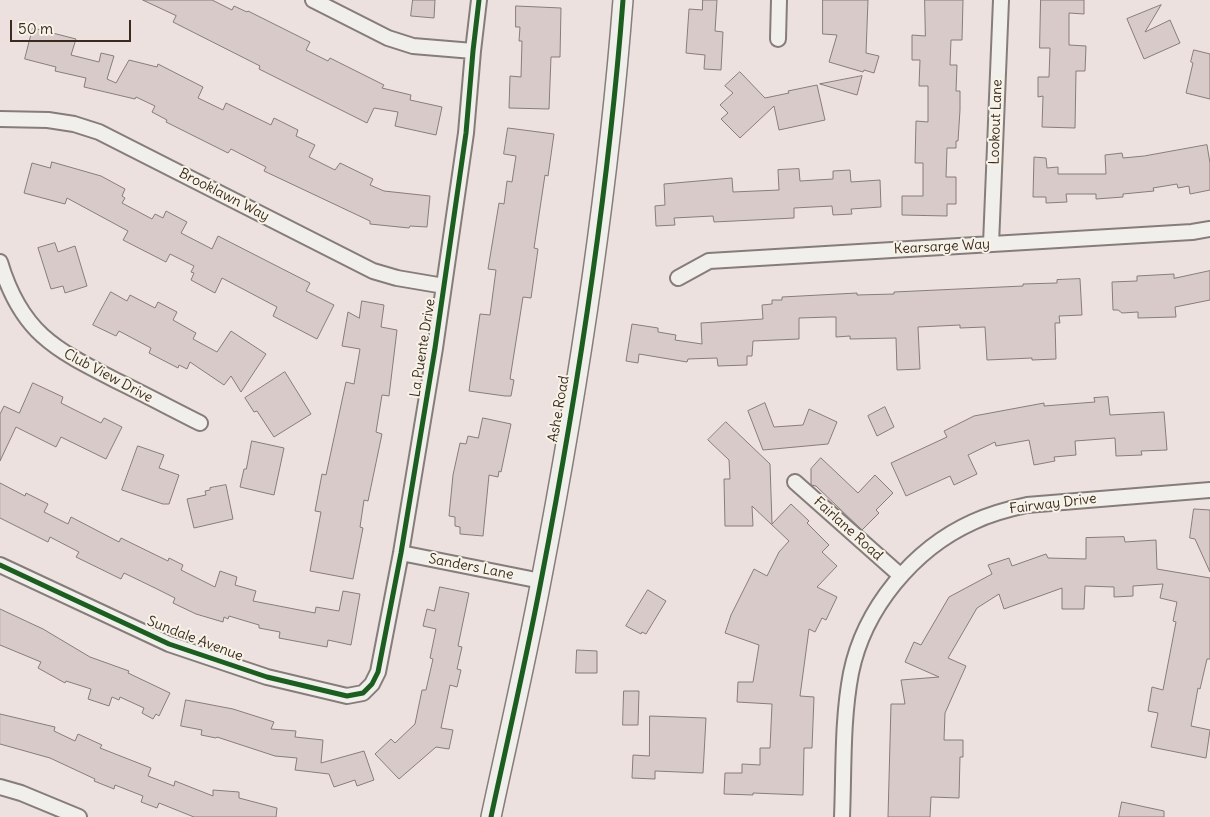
<!DOCTYPE html>
<style>
body{margin:0}
#map{position:relative;width:1210px;height:817px;overflow:hidden;background:#ece1df;font-family:Delius,sans-serif}
canvas{display:block}
.scale{position:absolute;left:10px;top:20px;width:121px;height:22px;box-sizing:border-box;border:2px solid #3b2a1e;border-top:0;padding-left:6px;font-size:15px;line-height:18px;white-space:nowrap;color:#3b2a1e;-webkit-text-stroke:4px #f7f3e8;paint-order:stroke}
</style>
<div id="map">
<canvas width="1210" height="817"></canvas>
<div class="scale">50 m</div>
</div>
<script>
const g = document.querySelector('canvas').getContext('2d');
g.lineJoin = 'round';
function fillPath(path, color) {
  g.fillStyle = color;
  g.fill(path, 'evenodd');
}
function stroke(path, color, width, dash) {
  g.strokeStyle = color;
  g.lineWidth = width;
  g.lineCap = dash ? 'butt' : 'round';
  g.setLineDash(dash || []);
  g.stroke(path);
}
function label(font, color, halo, rows, align = 'center') {
  g.font = font + ' Delius,sans-serif';
  g.lineWidth = 4;
  g.setLineDash([]);
  g.textBaseline = 'middle';
  g.strokeStyle = halo;
  g.fillStyle = color;
  for (const [text, x, y, turn = 0] of rows) {
    g.save();
    g.translate(x, y);
    g.rotate((+turn || 0) * Math.PI / 180);
    g.textAlign = isNaN(turn) ? turn : align;
    if (halo) g.strokeText(text, 0, 0);
    g.fillText(text, 0, 0);
    g.restore();
  }
}
const building = new Path2D(`
 M143 0H212L232 10 234 6 247 12 248 11 310 42 306 50 328 61 330 58 384 85 382 88 411 95 410 100 442 107 436 135 395 126 398 112 374 108 367 123 259 69 260 66 173 22 176 16Z
 M413 0H435L434 18 411 16Z
 M703 0H717L715 31 723 32 721 70 704 69 705 55 686 53 689 9 702 10Z
 M823 0H868L866 53 879 56 874 73 864 70 863 72 829 62 837 35 823 34Z
 M925 0H963L962 40H951L950 65H957L956 91H960V110L958 141H956V148H947L946 177H956V204H947V216L902 215V196H923V163H915L916 121 928 122V86H919L920 60H912V35L925 36Z
 M1041 0H1084V14L1069 13V45L1086 46 1085 71H1076L1075 128 1042 127 1043 96 1038 97V77H1049L1050 48H1040Z
 M1161 5 1145 32 1170 20 1180 43 1144 59 1127 19Z
 M516 6 561 8 560 57H551L549 109 509 108 510 76 521 77 522 41H519L520 27H516Z
 M33 28 76 39 71 55 99 62 101 53 114 56 107 79 116 83 129 60 157 67 158 64 203 87 198 98 223 110 226 103 271 125 274 118 298 130 296 136 315 145 309 157 335 170 340 163 373 179 370 185 384 191 430 196 427 227 410 226 409 228 370 224V221L264 171 266 167 231 149 228 153 166 122 167 120 152 112 155 106 136 97 135 99 84 87 86 78 55 71 56 67 25 59Z
 M1194 50 1210 54V99L1186 93 1193 63 1191 62Z
 M740 72 765 98 789 93 788 91 817 85 825 120 779 130 774 106 740 138 721 119 728 113 720 105 733 93 725 86Z
 M862 76 857 95 820 84Z
 M508 128 554 134 548 176 545 175 534 248 538 249 531 298 523 297 510 379 514 380 511 396H505L469 391 480 314 490 315 496 270 488 269 499 203 504 204 507 181 512 182 516 156 504 154Z
 M1207 145 1210 163V190L1190 194 1189 186 1178 188 1177 184 1153 188 1154 191 1123 194V197L1096 199V194H1066L1067 202 1046 203V197H1033L1034 157 1046 158 1047 168 1058 167V174H1106L1105 155 1122 153 1123 158 1144 156Z
 M52 162 101 176 125 189 122 196 125 198 122 203 152 219 155 214 163 218 166 211 187 222 181 233 212 249 218 236 310 283 306 291 334 305 317 339 273 316 277 307 222 278 215 293 191 280 194 273 191 272 194 266 170 254 166 262 123 240 128 231 67 198 65 204 24 193 32 163 50 168Z
 M799 169 800 181 833 179V171L850 170 851 182 880 180 881 207 851 209 852 214 833 215 832 206 794 208V218L714 222 713 216 674 218 675 225 656 226 655 206 665 205 664 184 732 178 733 192 779 190 778 170Z
 M55 243 58 252 75 246 87 286 65 293 63 286 51 289 38 248Z
 M1210 271V300L1175 307 1176 317 1138 318V312L1122 313 1118 310H1113L1112 282 1137 281V276L1174 274V278Z
 M1080 279 1082 315 1059 316 1060 323H1055L1056 359 1032 360V358L987 360 985 327 960 328V325L918 327 920 369 897 370 896 338 850 339V336L836 337V317H831L799 318V339L753 341 752 356H747V365L718 366 717 358 688 359 687 362 639 354 638 363 626 361 632 324 658 328V332L676 335 675 340 702 344 701 323 763 319 762 305 772 304V300H782V297L857 293V295L894 294V292L1023 286V284L1057 283V280Z
 M111 292 127 301 130 295 155 308 158 302 177 312 173 320 196 333 193 339 217 352 231 331 266 354 241 392 231 376 224 385 190 362 187 369 179 365 178 368 149 353 151 348 119 331 116 336 93 325Z
 M362 301 384 305 381 327 397 330 389 396 382 395 376 432 382 434 368 501 364 500 360 527 363 528 353 579 310 571 321 512 315 511 322 474 326 475 346 382 354 384 360 349 342 346 348 312 359 318Z
 M285 372 311 414 274 437 257 411 254 412 245 398Z
 M33 383 63 397 61 403 101 423 104 418 122 427 106 459 61 437 56 447 16 427 0 461V414L4 406 19 413Z
 M1108 397 1110 415 1164 412 1167 450 1141 451 1142 455 1116 456 1115 438 1075 441 1076 455 1054 457 1055 461 1034 465 1029 440 996 446 995 442 968 455 977 474 954 485 950 476 906 496 891 463 947 437 944 431 974 416 1044 403V406L1095 402 1094 398Z
 M765 403 774 427 803 425 809 409 837 422 828 444 763 450 748 411Z
 M885 407 894 427 877 436 868 416Z
 M483 418 511 424 501 472 499 471 498 477 489 475 483 536 460 534V527L455 526V517L449 516 453 475 460 443 466 444 468 436 478 438Z
 M726 422 770 464 772 524 791 504 809 521 807 523 829 545 822 552 837 566 817 587 837 597 826 620 822 618 815 632 809 629 800 696 814 697 812 748H804L803 795 753 793V795L724 794 725 773H742V764L760 765V748H770L772 704 737 702 738 682H753L759 645 725 633 731 615 754 569 767 576 779 552 789 541 752 506 753 526H725L724 479H730L729 460 708 440Z
 M252 441 284 448 274 495 240 487 244 469H246Z
 M138 446 164 455 159 468 179 475 169 504H163L122 490Z
 M821 458 858 493 875 475 893 493 876 510 879 513 862 530 816 486 811 485V469Z
 M0 483 25 496 26 493 48 504 44 512 68 524 71 517 119 542 121 538 168 561 169 558 183 565 181 570 215 587 220 571 237 577 235 585 256 591 253 601 315 613 316 607 339 611 343 591 360 594 351 645 328 640 327 647 279 638 280 632 259 628V625L229 616 228 619 224 617 223 622 196 614 173 603 175 598 155 588 124 573 121 579 76 557 79 552 50 537 48 542 0 518Z
 M226 485 233 519 194 528 187 499 206 495 205 491 210 490V488Z
 M1194 509 1210 510V572L1195 539 1190 538Z
 M1124 537 1125 542 1156 540 1157 569 1210 578V659H1207L1200 689 1198 688 1191 726 1210 730 1206 758 1151 747 1158 713 1148 711 1152 687 1163 690 1176 622 1173 621 1177 602 1160 598 1163 584 1133 586V596L1114 597V587L1085 586 1084 609H1062V588L1004 609 999 594 977 608 948 658 966 666 945 713 944 740H963V757H960L959 798 931 797 930 817H888L891 704H905L901 680 939 677 905 662 914 642 921 645 949 597 992 574 988 565 1009 558 1012 566 1046 554 1048 558 1086 559V538Z
 M440 587 469 593 458 646 462 647 457 669 461 670 457 687 450 685 441 728 453 730 449 749 436 747 399 779 375 754 391 739 395 743 415 724 422 690H426L433 659 430 658 436 629 423 626 427 609 434 611Z
 M648 590 666 601 646 634 642 632 641 634 626 626Z
 M0 609 43 629 90 657 129 671 128 673 170 693 159 716 156 714 153 719 142 713 144 708 120 697 119 700 112 697 109 706 88 699 91 689 66 681 65 683 38 668 41 662 0 645Z
 M577 650 597 651V673H576Z
 M624 691H639L638 725H623Z
 M186 700 233 709 274 722 271 729 296 731 295 737 323 740 321 763 364 751 374 780 357 786 355 780 334 787 329 774 295 770 297 758 275 756 217 737 216 738 201 735 202 730 181 726Z
 M0 714 55 727 54 731 75 741 78 734 102 745 100 748 151 768 148 776 174 786 175 781 213 796V790L239 792V798L277 808 276 817H194L159 803 157 808 141 802 143 796 115 785 114 789 94 781 95 779 50 758 0 744Z
 M650 716 706 718 703 773 655 771V779L632 778 633 755 649 756Z
 M1122 802 1164 811V817H1119Z`);
fillPath(building, '#d9caca');
stroke(building, '#867d7a', 1);
const street = new Path2D(`
 M313 0 388 38 413 46 473 51
 M778 39 779 0
 M0 119 48 120 74 124 99 132 373 271 397 278 444 286
 M991 244 1001 0
 M0 262C21 332 54 349 115 380 144 394 172 409 200 423
 M678 278 709 261 1192 232 1210 229
 M795 482 901 576
 M401 553 541 581
 M0 565 169 644 267 677 347 696 363 693 372 684 378 672 401 553 435 348 466 133 473 51 479 0
 M0 787 21 793 79 817
 M842 817C844 769 842 720 851 673 864 609 913 549 973 522 990 514 1008 509 1027 505L1210 490`);
const secondary = new Path2D(`
 M491 817C508 738 526 660 541 581 578 389 608 195 623 0`);
stroke(street, '#867d7a', 18);
stroke(secondary, '#867d7a', 22);
stroke(street, '#f1efeb', 14);
stroke(secondary, '#f1efeb', 19);
stroke(new Path2D(`
 M0 565 169 644 267 677 347 696 363 693 372 684 378 672 401 553 435 348 466 133 473 51 479 0
 M491 817C508 738 526 660 541 581 578 389 608 195 623 0`), '#1b5e20', 5);
label('14px', '#3b2a1e', '#f7f3e8', [
 ["Lookout Lane",996,122,-88],
 ["Brooklawn Way",224,195,27],
 ["Kearsarge Way",942,247,-3],
 ["La Puente Drive",423,348,-81],
 ["Club View Drive",108,376,28],
 ["Ashe Road",559,409,-80],
 ["Fairway Drive",1053,504,-7],
 ["Fairlane Road",848,529,42],
 ["Sanders Lane",471,567,11],
 ["Sundale Avenue",195,639,21]
]);
</script>
